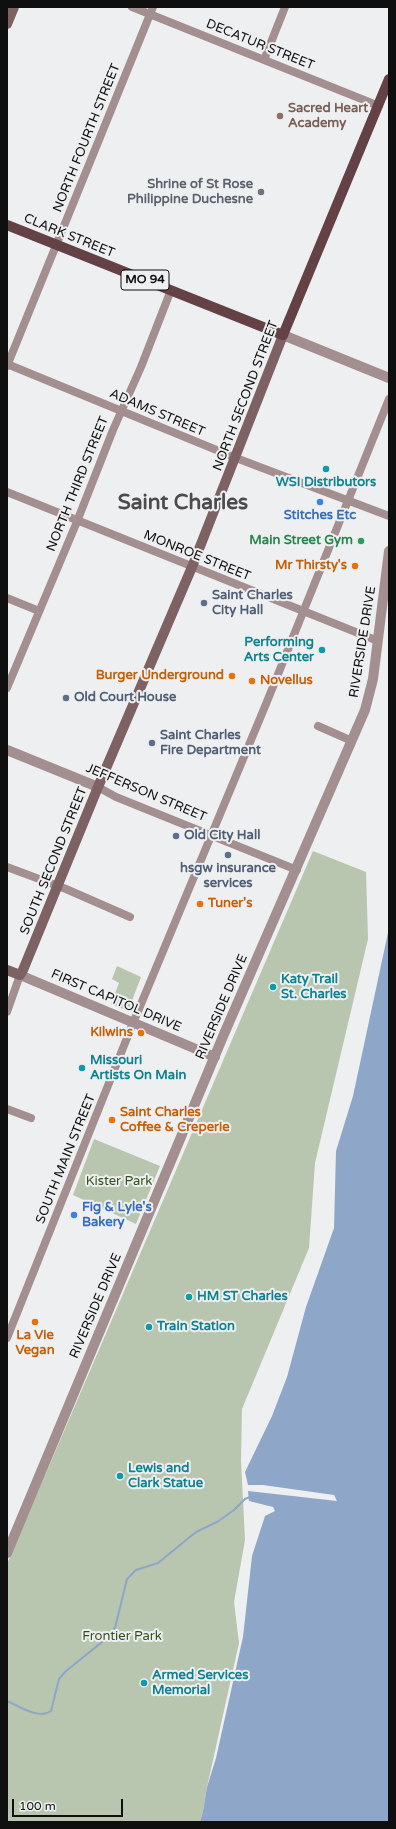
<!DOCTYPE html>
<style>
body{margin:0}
#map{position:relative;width:396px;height:1829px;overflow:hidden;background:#eeeff0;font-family:"Varela Round",sans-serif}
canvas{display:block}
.frame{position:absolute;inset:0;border:8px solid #0f0f0f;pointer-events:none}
.scale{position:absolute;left:12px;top:1799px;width:111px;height:18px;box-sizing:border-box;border:2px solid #0f0f0f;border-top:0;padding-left:5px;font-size:12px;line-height:14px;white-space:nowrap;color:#0f0f0f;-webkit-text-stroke:3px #eeeff0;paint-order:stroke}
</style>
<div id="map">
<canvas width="396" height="1829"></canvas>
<div class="frame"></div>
<div class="scale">100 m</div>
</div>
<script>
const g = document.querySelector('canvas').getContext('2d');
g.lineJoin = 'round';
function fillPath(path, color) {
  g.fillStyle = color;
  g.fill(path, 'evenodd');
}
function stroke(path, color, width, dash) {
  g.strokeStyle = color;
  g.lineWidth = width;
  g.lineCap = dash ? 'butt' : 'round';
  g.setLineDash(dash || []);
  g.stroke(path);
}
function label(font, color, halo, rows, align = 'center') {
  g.font = font + ' "Varela Round",sans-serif';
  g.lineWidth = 4;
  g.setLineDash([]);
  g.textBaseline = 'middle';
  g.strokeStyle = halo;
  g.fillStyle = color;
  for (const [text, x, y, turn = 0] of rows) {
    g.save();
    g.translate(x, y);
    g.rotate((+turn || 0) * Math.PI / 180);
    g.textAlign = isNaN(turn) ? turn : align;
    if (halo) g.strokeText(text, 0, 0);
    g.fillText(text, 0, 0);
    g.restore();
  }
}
fillPath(new Path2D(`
 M313 851 366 872 368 939 315 1163 309 1248 242 1409 241 1460 245 1540 234 1602 239 1643 207 1787 203 1811 200 1822H7V1564Z
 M117 966 141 977 128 1011 111 1004 119 983 112 979Z
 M94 1139 160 1166 136 1224 73 1195Z`), '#b8c6af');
fillPath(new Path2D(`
 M389 928V1822H200L203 1811 207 1787 216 1758 243 1637 252 1556 265 1516 275 1511 273 1507 249 1501 248 1491 337 1501 334 1495 263 1485H248L245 1472 272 1416 287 1377 306 1307 334 1228 336 1151 353 1096Z`), '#8ea6c8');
stroke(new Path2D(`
 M7 1701C19 1706 39 1720 51 1711L59 1679 66 1671 102 1642 115 1628 127 1579 136 1570 158 1563 196 1532 217 1522 234 1510 245 1499 250 1497`), '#8ea6c8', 2);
stroke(new Path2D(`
 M132 7 379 106
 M264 60 285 7
 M7 364 236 458 389 516
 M7 366 153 7
 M7 492 378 641
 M7 598 39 611
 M7 688 76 524 113 430 141 367 171 290
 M318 726 352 741
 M98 787 116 797 297 870
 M7 867 66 889 130 917
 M7 1012 20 975
 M7 1109 31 1118
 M7 1338 131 1028 266 704 389 399`), '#a38e90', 8);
stroke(new Path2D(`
 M283 335 389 378
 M7 750 98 787
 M20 975 215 1057
 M7 1553 224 1034 365 710 373 679 389 551`), '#a38e90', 10);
stroke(new Path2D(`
 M7 24 14 7
 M7 970 20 975 23 970 98 787 192 567 283 335`), '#7e6163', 10);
stroke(new Path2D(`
 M7 225 283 335 389 79`), '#634144', 10);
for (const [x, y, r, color] of [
 [280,116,4,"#8d6e63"],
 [261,192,4,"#6b7280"],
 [326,469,4,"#0f9aa8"],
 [320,502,4,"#3f7fe0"],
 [361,541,4,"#2e9e5b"],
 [355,566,4,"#e8710a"],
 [204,603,4,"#5c6f8a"],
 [322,650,4,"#0f9aa8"],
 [232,676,4,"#e8710a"],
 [252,681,4,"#e8710a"],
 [66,698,4,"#5c6f8a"],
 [152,743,4,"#5c6f8a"],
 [176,836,4,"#5c6f8a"],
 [228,855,4,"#5c6f8a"],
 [200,904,4,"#e8710a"],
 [273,987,4,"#0f9aa8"],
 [141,1033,4,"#e8710a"],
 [82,1068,4,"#0f9aa8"],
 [112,1120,4,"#e8710a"],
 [74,1215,4,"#3f7fe0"],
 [189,1297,4,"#0f9aa8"],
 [35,1322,4,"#e8710a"],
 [149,1327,4,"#0f9aa8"],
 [120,1476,4,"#0f9aa8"],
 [144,1683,4,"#0f9aa8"]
]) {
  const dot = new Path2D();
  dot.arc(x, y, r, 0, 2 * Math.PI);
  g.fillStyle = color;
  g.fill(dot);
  stroke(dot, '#eeeff0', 1.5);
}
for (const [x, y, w] of [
 [145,280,48]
]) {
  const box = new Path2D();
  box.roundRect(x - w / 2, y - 10, w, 20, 3);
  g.fillStyle = '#eeeff0';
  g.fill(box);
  stroke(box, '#0f0f0f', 1);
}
label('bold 12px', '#0f0f0f', null, [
 ["MO 94",145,280]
]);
label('13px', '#0f0f0f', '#eeeff0', [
 ["DECATUR STREET",260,45,22],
 ["NORTH FOURTH STREET",87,138,-68],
 ["CLARK STREET",69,236,22],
 ["NORTH SECOND STREET",246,396,-69],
 ["ADAMS STREET",157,413,23],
 ["NORTH THIRD STREET",78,484,-68],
 ["MONROE STREET",197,556,22],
 ["RIVERSIDE DRIVE",363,642,-81],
 ["JEFFERSON STREET",146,793,23],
 ["SOUTH SECOND STREET",54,861,-68],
 ["FIRST CAPITOL DRIVE",116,1001,23],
 ["RIVERSIDE DRIVE",222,1007,-67],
 ["SOUTH MAIN STREET",66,1159,-68],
 ["RIVERSIDE DRIVE",96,1306,-67]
]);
label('bold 13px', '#785e54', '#eeeff0', [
 ["Sacred Heart",288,109],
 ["Academy",288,124]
], 'left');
label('bold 13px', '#5b616d', '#eeeff0', [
 ["Shrine of St Rose",253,185],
 ["Philippine Duchesne",253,200]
], 'right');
label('bold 13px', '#0d838f', '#eeeff0', [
 ["WSI Distributors",326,483,"center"],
 ["Performing",314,643,"right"],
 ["Arts Center",314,658,"right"],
 ["Katy Trail",281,980],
 ["St. Charles",281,995],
 ["Missouri",90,1061],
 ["Artists On Main",90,1076],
 ["HM ST Charles",197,1297],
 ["Train Station",157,1327],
 ["Lewis and",128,1469],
 ["Clark Statue",128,1484],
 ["Armed Services",152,1676],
 ["Memorial",152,1691]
], 'left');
label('bold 13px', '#366cbe', '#eeeff0', [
 ["Stitches Etc",320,516],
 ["Fig & Lyle's",82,1208,"left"],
 ["Bakery",82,1223,"left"]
]);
label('bold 13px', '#27864d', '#eeeff0', [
 ["Main Street Gym",353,541]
], 'right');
label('bold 13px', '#c56008', '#eeeff0', [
 ["Mr Thirsty's",347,566],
 ["Burger Underground",224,676],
 ["Novellus",260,681,"left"],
 ["Tuner's",208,904,"left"],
 ["Kilwins",133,1033],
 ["Saint Charles",120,1113,"left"],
 ["Coffee & Creperie",120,1128,"left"],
 ["La Vie",35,1336,"center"],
 ["Vegan",35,1351,"center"]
], 'right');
label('bold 13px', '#4e5e75', '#eeeff0', [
 ["Saint Charles",212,596],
 ["City Hall",212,611],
 ["Old Court House",74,698],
 ["Saint Charles",160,736],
 ["Fire Department",160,751],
 ["Old City Hall",184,836],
 ["hsgw insurance",228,869,"center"],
 ["services",228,884,"center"]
], 'left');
label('13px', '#33501a', '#eeeff0', [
 ["Kister Park",119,1182],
 ["Frontier Park",122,1637]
]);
label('bold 21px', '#4b4b4d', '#eeeff0', [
 ["Saint Charles",183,503]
]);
</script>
